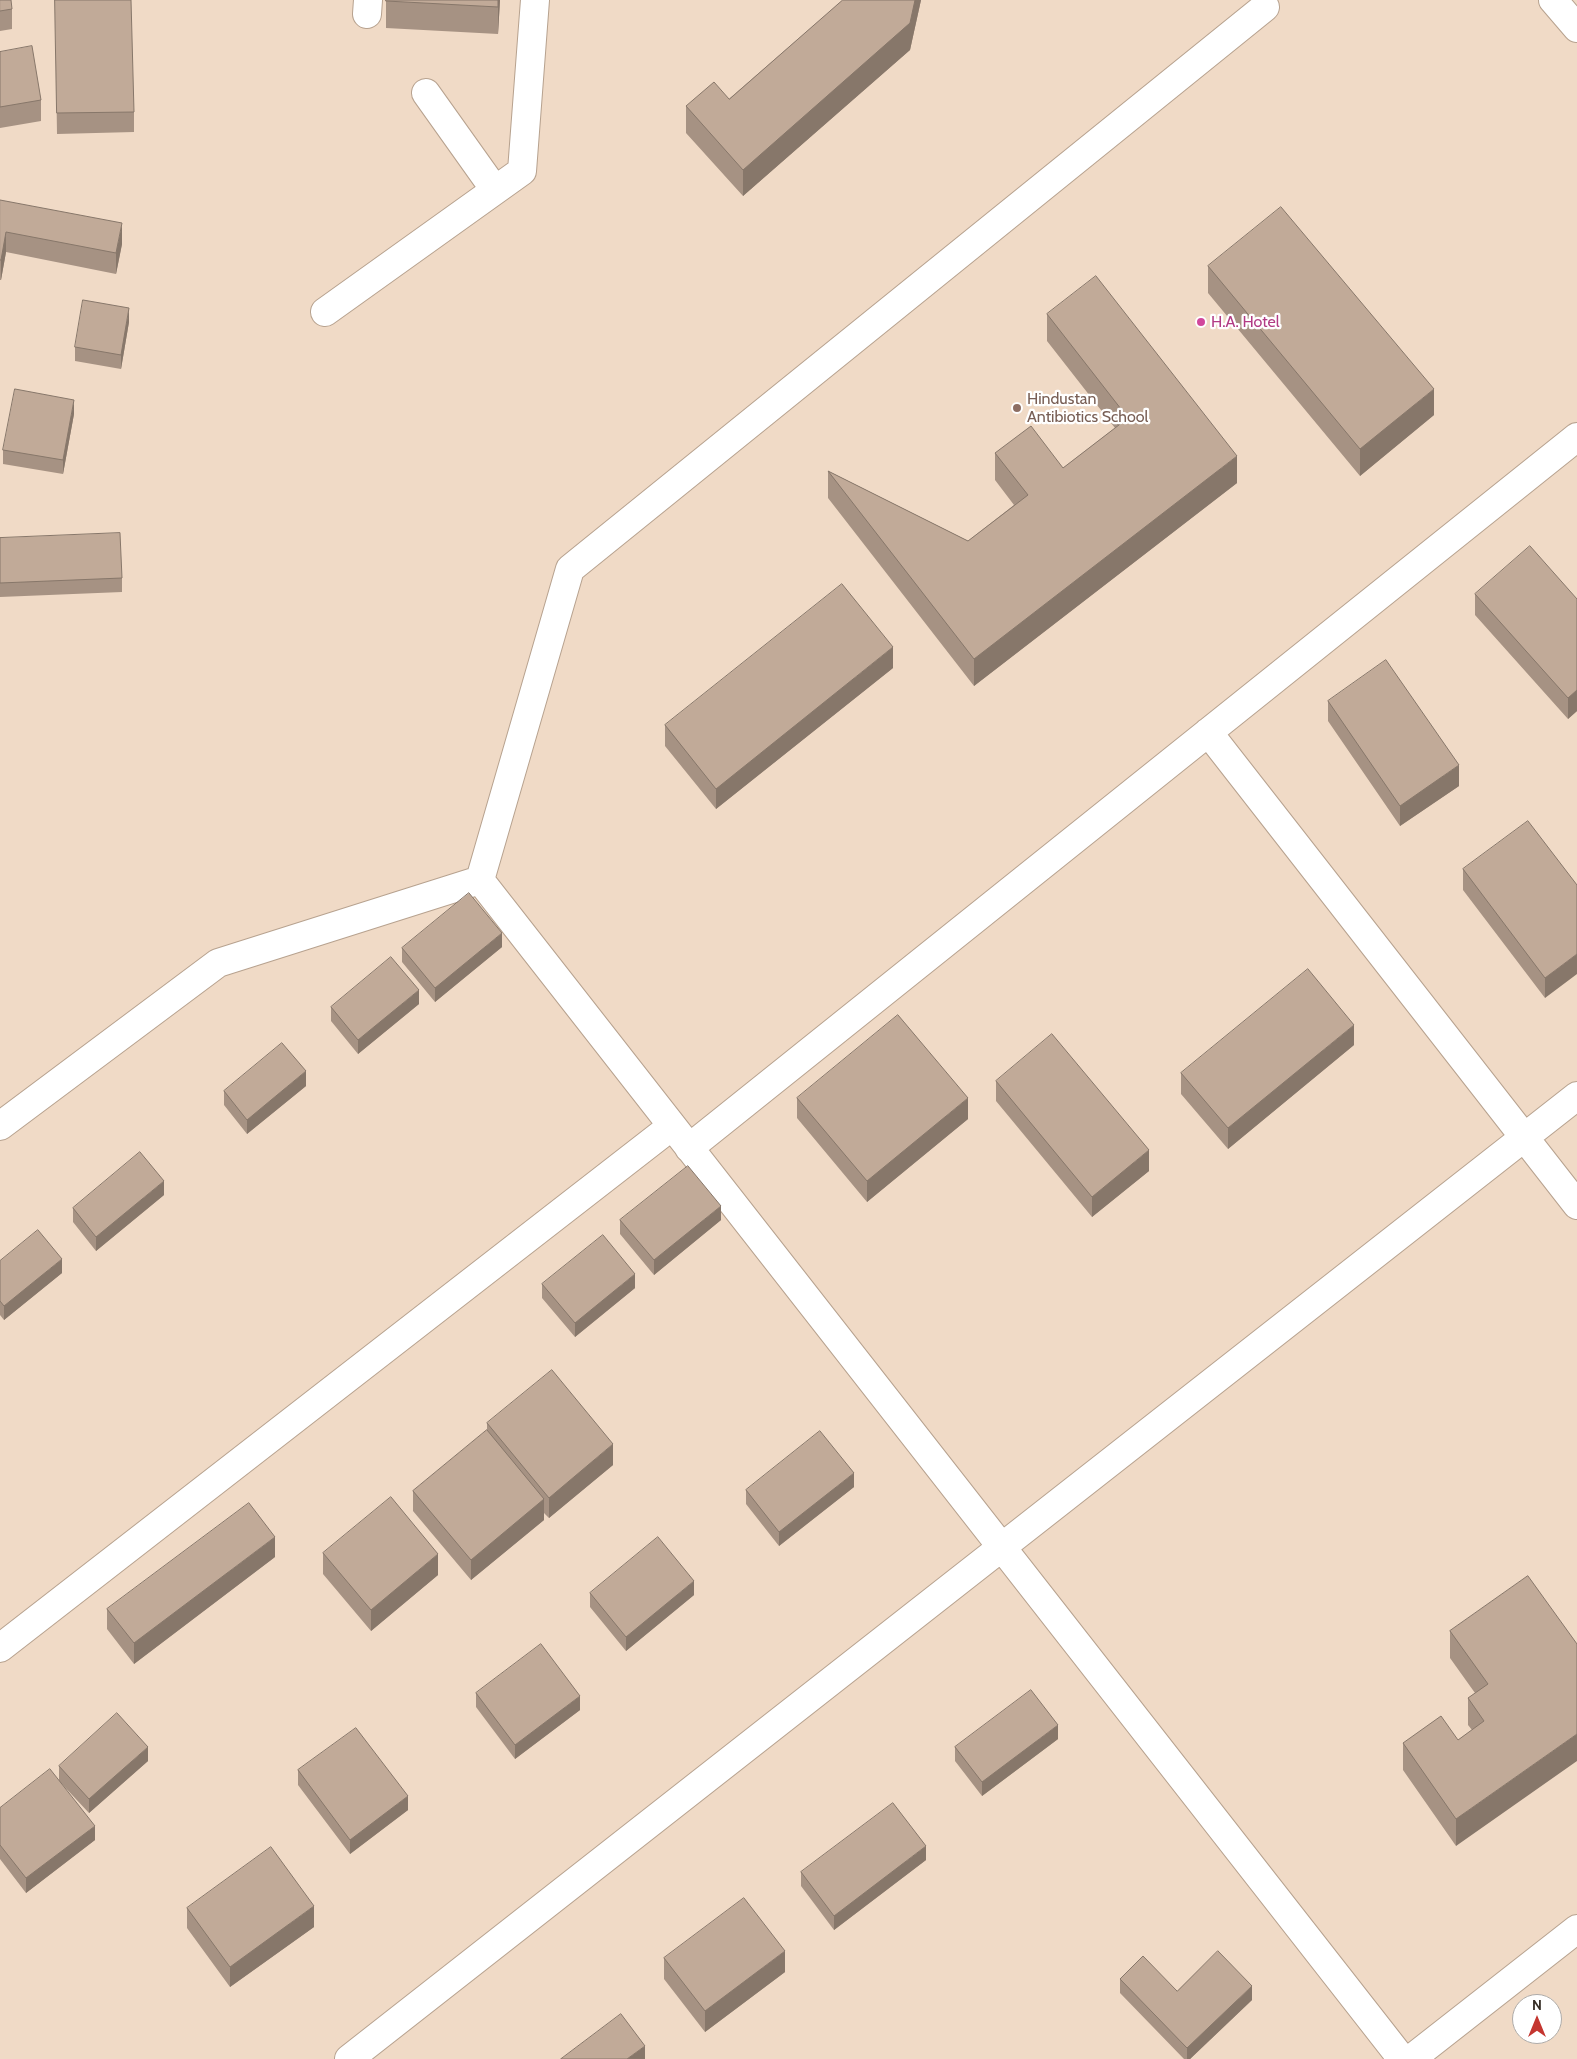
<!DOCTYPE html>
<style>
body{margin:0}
#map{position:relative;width:1577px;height:2059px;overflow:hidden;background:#f0dac6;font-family:Cabin,sans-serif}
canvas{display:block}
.north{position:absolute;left:1512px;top:1994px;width:50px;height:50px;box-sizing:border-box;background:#fff;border:1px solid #aeaba8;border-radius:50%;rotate:0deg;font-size:14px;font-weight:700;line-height:20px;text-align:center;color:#352d25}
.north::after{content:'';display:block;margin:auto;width:18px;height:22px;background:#c43630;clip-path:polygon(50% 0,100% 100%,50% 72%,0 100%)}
</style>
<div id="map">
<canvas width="1577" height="2059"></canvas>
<div class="north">N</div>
</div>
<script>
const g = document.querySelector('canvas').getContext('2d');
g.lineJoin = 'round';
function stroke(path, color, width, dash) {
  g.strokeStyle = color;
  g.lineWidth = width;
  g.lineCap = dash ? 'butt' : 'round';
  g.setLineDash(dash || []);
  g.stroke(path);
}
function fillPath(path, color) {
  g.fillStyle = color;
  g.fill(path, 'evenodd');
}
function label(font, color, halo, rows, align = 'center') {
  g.font = font + ' Cabin,sans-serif';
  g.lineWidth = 4.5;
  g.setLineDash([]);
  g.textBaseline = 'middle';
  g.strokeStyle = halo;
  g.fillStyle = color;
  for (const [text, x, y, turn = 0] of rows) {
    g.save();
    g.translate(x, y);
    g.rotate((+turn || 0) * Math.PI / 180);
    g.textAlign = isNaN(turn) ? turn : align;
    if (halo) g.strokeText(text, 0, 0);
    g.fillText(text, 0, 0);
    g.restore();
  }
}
const minor = new Path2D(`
 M1553 0 1577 28
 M367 14 368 0
 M426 93 495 190
 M325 312 522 171 535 0
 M1208 732 1577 1205
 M480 880 1402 2059
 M480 880 570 569 1265 7
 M0 1126 218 963 480 880
 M689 1148 1577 437
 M0 1648 672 1126
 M349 2059 1577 1096
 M1411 2059 1577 1929`);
stroke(minor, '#b7a28f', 30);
stroke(minor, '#fff', 28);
fillPath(new Path2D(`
 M0 0 12 9V29L0 31Z
 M55 0 134 112V132L57 134Z
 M386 0H500L498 34 386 28Z
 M843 0H921L910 50 743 196 686 133V106L729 99Z
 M0 52 41 100V121L0 128Z
 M0 200 122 244 116 274 6 252 1 280H0Z
 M1208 266 1434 415 1360 476 1208 293Z
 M1047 314 1237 483 974 686 828 498V471L968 541 1014 505 995 480V453L1063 468 1115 428 1047 341Z
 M129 322 121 369 75 361V347Z
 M74 414 63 474 3 464V450Z
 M0 538 122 578V592L0 597Z
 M1475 594 1577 599V711L1568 719 1475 615Z
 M893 668 716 809 665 746V725Z
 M1328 701 1459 786 1400 826 1328 721Z
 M1463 869 1577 885 1545 998 1463 890Z
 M502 947 435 1002 402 962V948Z
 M419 1004 358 1054 331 1021V1007Z
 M1354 1045 1228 1149 1181 1094V1073Z
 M996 1081 1149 1171 1092 1217 996 1101Z
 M306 1086 247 1134 224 1105V1091Z
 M797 1098 968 1119 867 1202 797 1118Z
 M164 1195 96 1251 73 1222V1208Z
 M620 1220H721L654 1275 620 1234Z
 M0 1261 62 1273 4 1320 0 1315Z
 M542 1284 635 1288 575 1337 542 1298Z
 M487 1423 613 1465 549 1518 544 1513V1520L471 1580 413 1511V1491L487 1430Z
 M854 1487 779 1546 746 1504V1490Z
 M323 1553 438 1575 371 1631 323 1574Z
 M275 1557 134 1664 107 1629V1609Z
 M1528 1576 1456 1846 1403 1770V1743L1458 1740 1472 1730 1468 1725V1698L1475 1693 1450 1658V1631Z
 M590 1593 694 1595 626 1651 590 1607Z
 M476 1693 580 1710 515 1759 476 1707Z
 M1058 1739 982 1796 955 1761V1747Z
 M148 1761 89 1813 59 1781 95 1840 26 1893 0 1859V1808L59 1780V1766Z
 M298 1770 408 1810 350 1854 298 1785Z
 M926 1860 834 1930 801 1886V1872Z
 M187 1908 314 1927 230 1987 187 1928Z
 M664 1958 785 1972 705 2032 664 1979Z
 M1120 1979 1177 1991 1252 2000 1190 2059H1184L1120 1993Z`), '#a69283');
fillPath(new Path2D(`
 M498 0H500L498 34Z
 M915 0H921L910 50 743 196V170Z
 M122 223V244L116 274V253Z
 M6 232V252L1 280V260Z
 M129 308V322L121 369V355Z
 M1434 389V415L1360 476V449Z
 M74 400V414L63 474V460Z
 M1237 456V483L974 686V659Z
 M893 647V668L716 809V789Z
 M1577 690V711L1568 719V698Z
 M1459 765V786L1400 826V806Z
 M502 933V947L435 1002V988Z
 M1577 954V974L1545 998V978Z
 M419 990V1004L358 1054V1040Z
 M1354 1025V1045L1228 1149V1128Z
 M306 1071V1086L247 1134V1120Z
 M968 1098V1119L867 1202V1181Z
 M1149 1150V1171L1092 1217V1197Z
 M164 1181V1195L96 1251V1237Z
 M721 1206V1220L654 1275V1260Z
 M62 1259V1273L4 1320V1306Z
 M635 1274V1288L575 1337V1323Z
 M613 1444V1465L549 1518V1498Z
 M854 1473V1487L779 1546V1532Z
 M544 1499V1520L471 1580V1560Z
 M275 1537V1557L134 1664V1643Z
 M438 1554V1575L371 1631V1610Z
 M694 1581V1595L626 1651V1637Z
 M580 1696V1710L515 1759V1745Z
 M1058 1725V1739L982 1796V1782Z
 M1577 1734V1761L1456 1846V1819Z
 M148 1747V1761L89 1813V1799Z
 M408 1796V1810L350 1854V1840Z
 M95 1826V1840L26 1893V1878Z
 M926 1846V1860L834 1930V1916Z
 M314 1906V1927L230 1987V1967Z
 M785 1951V1972L705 2032V2011Z
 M1252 1986V2000L1190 2059H1187V2048Z
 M645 2046V2059H627Z`), '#87776a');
const building = new Path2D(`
 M0 0H11L12 9 0 11Z
 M55 0H131L134 112 57 113Z
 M386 0H498V7L386 1Z
 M843 0H915L910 23 743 170 686 106 714 82 729 99Z
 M32 46 41 100 0 107V52Z
 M0 200 122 223 116 253 6 232 1 260H0Z
 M1281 207 1434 389 1360 449 1208 266Z
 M1096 276 1237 456 974 659 828 471 968 541 1028 495 995 453 1031 426 1063 468 1128 418 1047 314Z
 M83 300 129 308 121 355 75 347Z
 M15 389 74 400 63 460 3 450Z
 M120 533 122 578 0 583V538Z
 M1530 546 1577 599V690L1568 698 1475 594Z
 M842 584 893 647 716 789 665 725Z
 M1386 660 1459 765 1400 806 1328 701Z
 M1528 821 1577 885V954L1545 978 1463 869Z
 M469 893 502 933 435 988 402 948Z
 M391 957 419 990 358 1040 331 1007Z
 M1308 969 1354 1025 1228 1128 1181 1073Z
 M898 1015 968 1098 867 1181 797 1098Z
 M1052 1034 1149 1150 1092 1197 996 1081Z
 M282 1043 306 1071 247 1120 224 1091Z
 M140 1152 164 1181 96 1237 73 1208Z
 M688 1166 721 1206 654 1260 620 1220Z
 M38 1230 62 1259 4 1306 0 1301V1261Z
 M603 1235 635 1274 575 1323 542 1284Z
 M552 1370 613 1444 549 1498 487 1423Z
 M487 1430 544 1499 471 1560 413 1491Z
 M820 1431 854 1473 779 1532 746 1490Z
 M391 1497 438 1554 371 1610 323 1553Z
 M249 1503 275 1537 134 1643 107 1609Z
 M658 1537 694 1581 626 1637 590 1593Z
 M1528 1576 1577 1644V1734L1456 1819 1403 1743 1441 1716 1458 1740 1484 1721 1468 1698 1488 1684 1450 1631Z
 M541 1644 580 1696 515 1745 476 1693Z
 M1031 1690 1058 1725 982 1782 955 1747Z
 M117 1713 148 1747 89 1799 59 1766Z
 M356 1728 408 1796 350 1840 298 1770Z
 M50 1769 95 1826 26 1878 0 1845V1808Z
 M893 1803 926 1846 834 1916 801 1872Z
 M271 1847 314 1906 230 1967 187 1908Z
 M744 1898 785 1951 705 2011 664 1958Z
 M1218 1951 1252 1986 1187 2048 1120 1979 1143 1956 1177 1991Z
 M621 2014 645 2046 627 2059H561Z`);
fillPath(building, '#c1aa98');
stroke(building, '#87776a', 1);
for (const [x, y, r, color] of [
 [1201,322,5,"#d1479c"],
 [1017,408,5,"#8d6e63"]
]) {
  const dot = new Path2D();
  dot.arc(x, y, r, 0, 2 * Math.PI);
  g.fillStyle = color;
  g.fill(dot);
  stroke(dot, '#fff', 2);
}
label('16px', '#b23c85', '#fff', [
 ["H.A. Hotel",1211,322]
], 'left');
label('16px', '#785e54', '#fff', [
 ["Hindustan",1027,399],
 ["Antibiotics School",1027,417]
], 'left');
</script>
